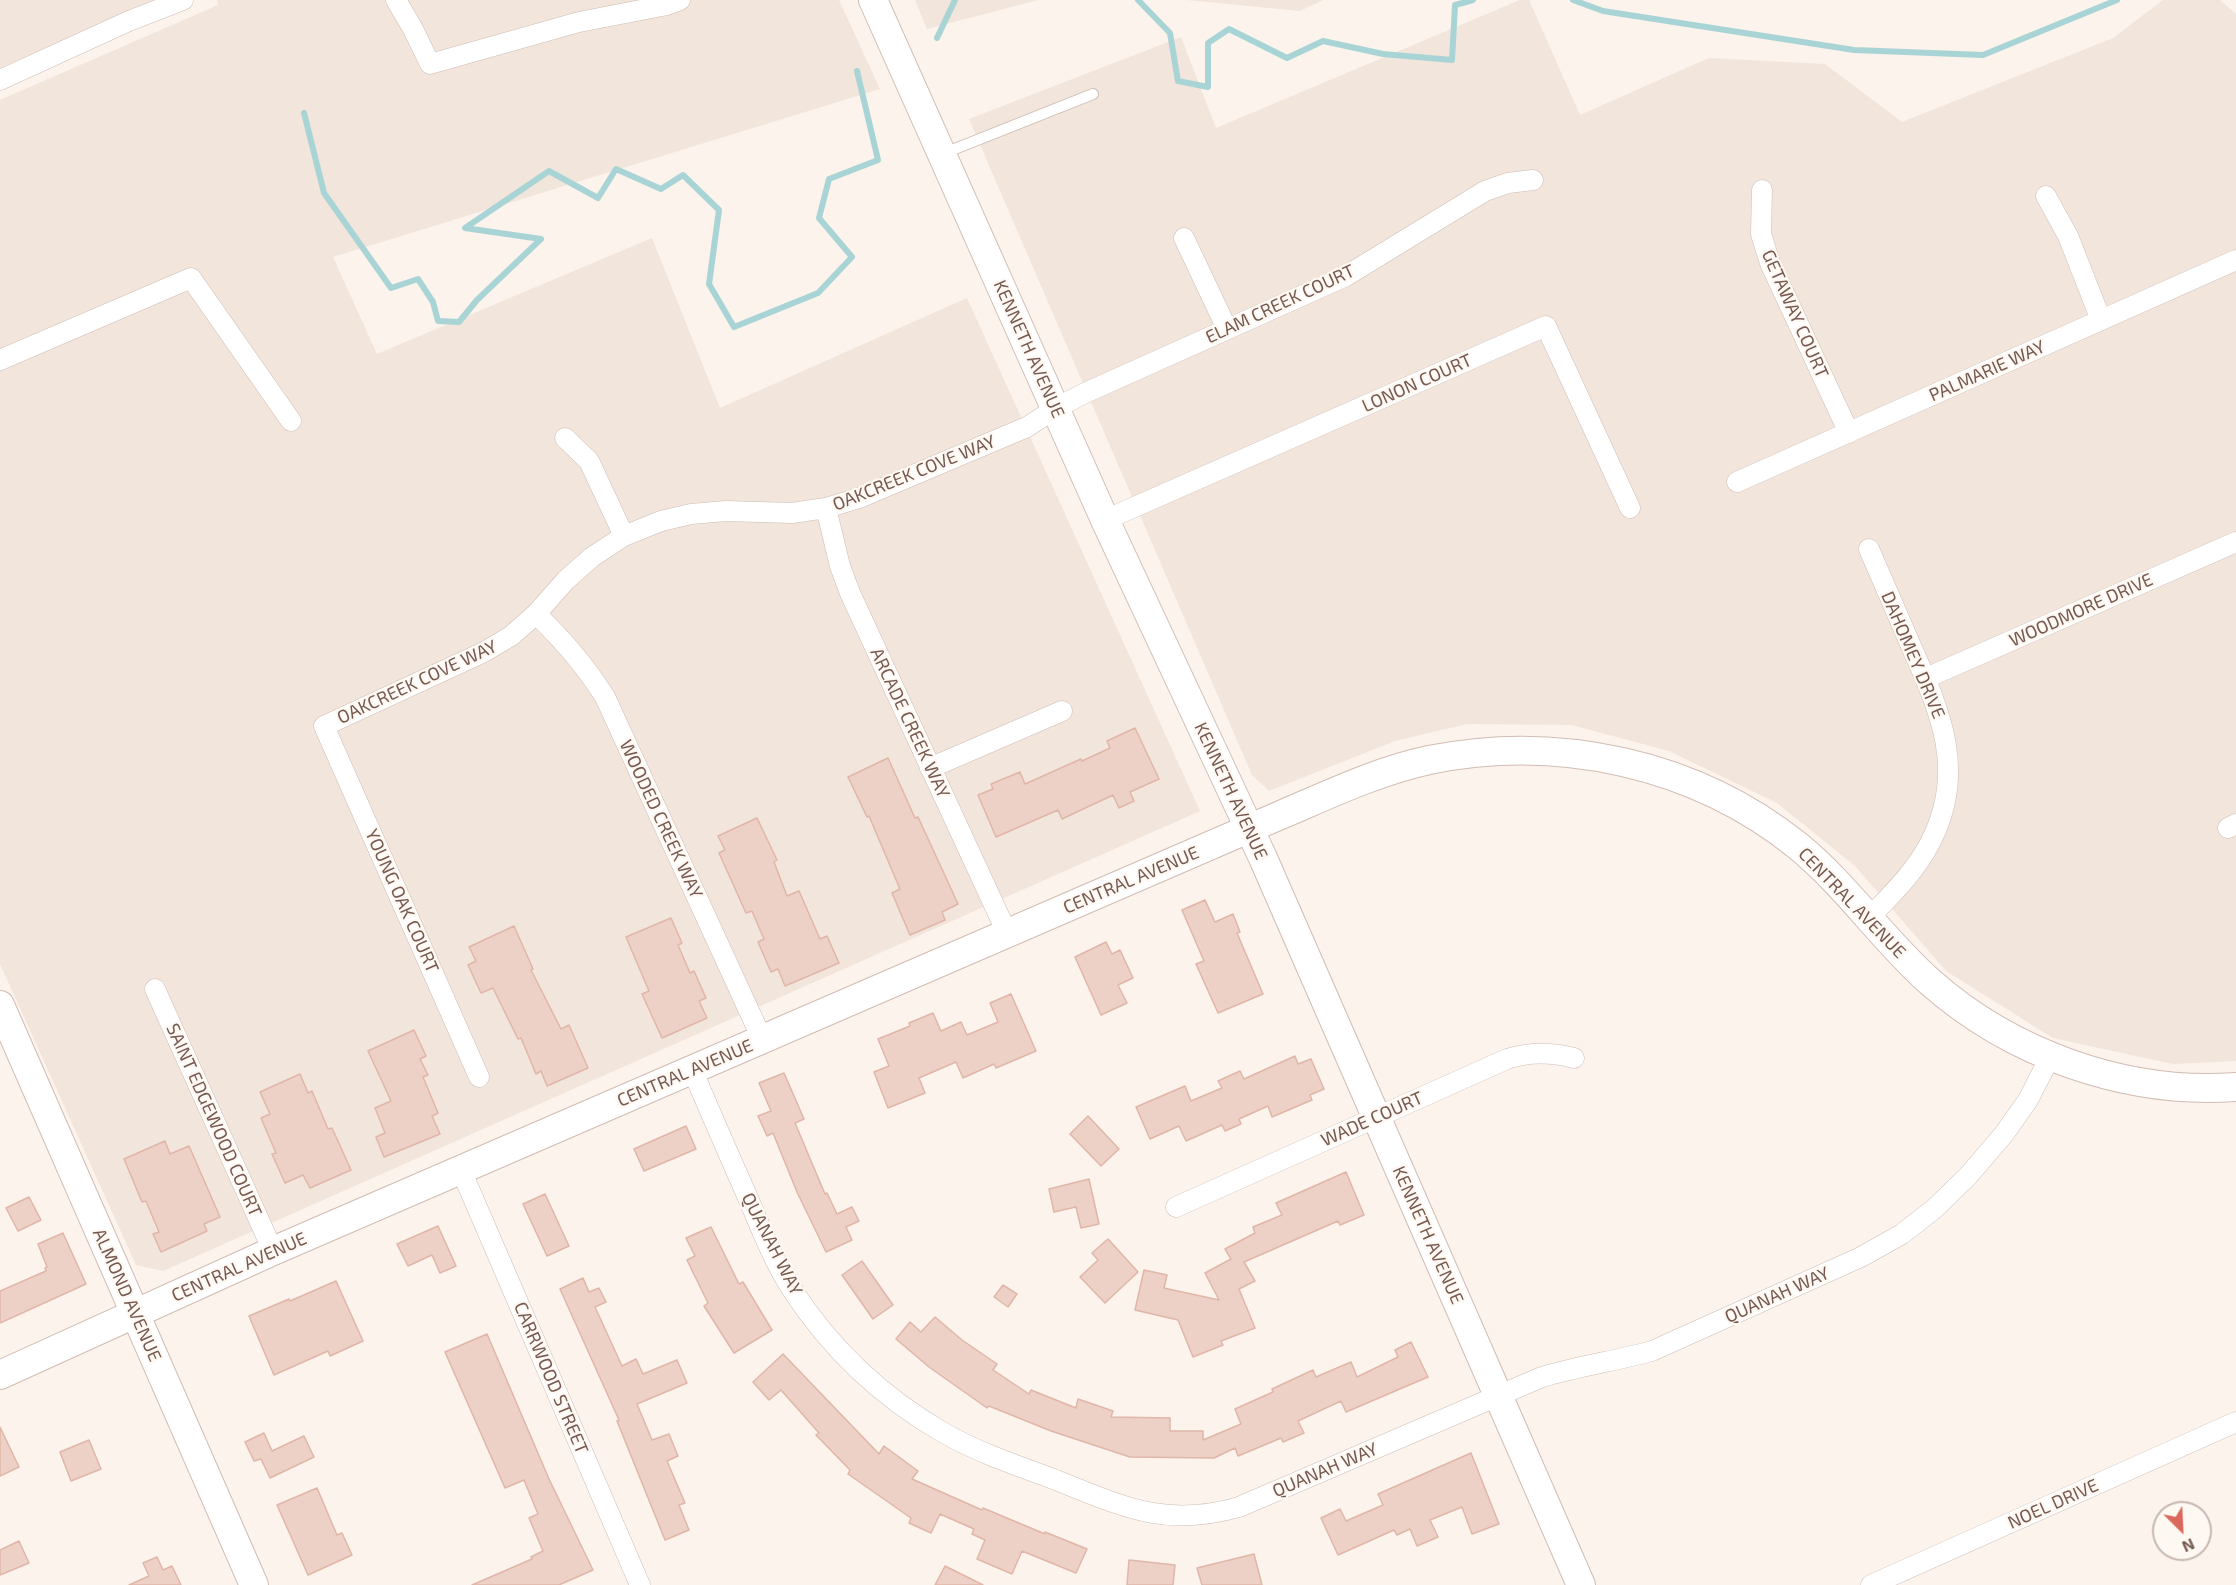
<!DOCTYPE html>
<style>
body{margin:0}
#map{position:relative;width:2236px;height:1585px;overflow:hidden;background:#fbf3ec;font-family:"Exo 2",sans-serif}
canvas{display:block}
.north{position:absolute;left:2152px;top:1501px;width:60px;height:60px;box-sizing:border-box;background:#fef8f2;border:2px solid #c7b8b1;border-radius:50%;rotate:156deg;font-size:16px;font-weight:700;line-height:24px;text-align:center;color:#755950}
.north::after{content:'';display:block;margin:auto;width:21px;height:27px;background:#d9695d;clip-path:polygon(50% 0,100% 100%,50% 72%,0 100%)}
</style>
<div id="map">
<canvas width="2236" height="1585"></canvas>
<div class="north">N</div>
</div>
<script>
const g = document.querySelector('canvas').getContext('2d');
g.lineJoin = 'round';
function fillPath(path, color) {
  g.fillStyle = color;
  g.fill(path, 'evenodd');
}
function stroke(path, color, width, dash) {
  g.strokeStyle = color;
  g.lineWidth = width;
  g.lineCap = dash ? 'butt' : 'round';
  g.setLineDash(dash || []);
  g.stroke(path);
}
function label(font, color, halo, rows, align = 'center') {
  g.font = font + ' "Exo 2",sans-serif';
  g.lineWidth = 4.5;
  g.setLineDash([]);
  g.textBaseline = 'middle';
  g.strokeStyle = halo;
  g.fillStyle = color;
  for (const [text, x, y, turn = 0] of rows) {
    g.save();
    g.translate(x, y);
    g.rotate((+turn || 0) * Math.PI / 180);
    g.textAlign = isNaN(turn) ? turn : align;
    if (halo) g.strokeText(text, 0, 0);
    g.fillText(text, 0, 0);
    g.restore();
  }
}
fillPath(new Path2D(`
 M0 0H158L0 68Z
 M217 0H839L880 89 333 257 377 354 652 238 720 408 967 298 1200 811 163 1271 136 1265 0 964V100L218 5Z
 M915 0H1038L927 29Z
 M1187 0H1323L1300 11Z
 M1520 0H1529L1580 115 1709 58 1825 64 1902 122 2113 38 2163 0H2220L2236 14V1061L2173 1064 2053 1038 1946 971 1855 866 1777 803 1669 751 1572 725 1467 724 1395 741 1269 791 1252 775 969 119 1181 37 1216 128Z`), '#f2e5db');
stroke(new Path2D(`
 M1138 0 1170 33 1178 81 1208 87V43L1229 29 1287 58 1323 41 1383 54 1452 60 1455 5 1473 0
 M1573 0 1603 11 1854 50 1983 55 2117 0
 M937 38 955 0
 M304 113 324 193 391 288 418 279 433 302 438 321 459 322 477 300 541 239 465 228 549 171 598 198 616 169 661 189 683 175 719 210 709 284 734 327 818 293 852 257 819 218 829 179 878 160 857 71`), '#a9d4d5', 6);
const building = new Path2D(`
 M1135 728 1159 779 1130 792 1134 801 1119 808 1113 795 1062 819 1058 810 996 837 978 795 993 789 991 784 1020 772 1025 784 1081 759 1082 761 1110 748 1107 741Z
 M888 758 915 818 918 817 958 904 942 912 945 920 910 935 892 893 900 889 869 816 867 817 848 777Z
 M757 818 777 860 774 862 787 896 799 891 820 939 827 936 839 963 785 986 778 969 771 972 758 942 764 939 752 911 746 913 719 853 725 850 718 836Z
 M1205 900 1215 922 1233 914 1240 932 1237 933 1263 994 1218 1013 1196 964 1204 961 1182 910Z
 M671 918 682 943 678 945 690 973 694 971 706 998 699 1001 707 1018 662 1038 642 994 649 991 626 937Z
 M514 926 533 969 531 970 561 1029 569 1025 588 1068 547 1086 541 1071 536 1074 521 1038 518 1039 493 988 481 993 468 965 476 961 469 947Z
 M1106 942 1112 954 1120 950 1133 978 1118 985 1127 1003 1101 1015 1075 957Z
 M1011 994 1036 1051 996 1068 994 1064 963 1078 956 1062 919 1078 925 1093 888 1108 874 1072 889 1066 878 1039 910 1026 909 1023 933 1013 941 1031 961 1022 967 1035 998 1022 990 1003Z
 M414 1030 426 1056 420 1059 428 1075 423 1077 438 1113 432 1116 440 1134 384 1157 376 1137 385 1133 375 1108 391 1101 368 1051Z
 M1295 1056 1298 1064 1311 1059 1324 1089 1310 1095 1312 1100 1272 1117 1268 1106 1239 1119 1241 1124 1225 1131 1222 1125 1186 1141 1179 1126 1150 1139 1136 1107 1185 1086 1191 1101 1222 1088 1218 1081 1240 1071 1244 1079Z
 M784 1073 804 1119 795 1123 825 1194 827 1193 837 1214 852 1207 859 1221 846 1227 852 1240 826 1252 797 1192 773 1133 767 1136 758 1116 771 1111 759 1083Z
 M300 1074 308 1093 312 1091 328 1129 332 1128 351 1170 310 1188 303 1175 285 1183 272 1154 276 1153 261 1118 270 1114 260 1092Z
 M1088 1116 1119 1149 1101 1166 1070 1134Z
 M686 1126 696 1149 644 1171 634 1149Z
 M165 1141 170 1154 189 1146 220 1217 204 1224 207 1231 161 1252 153 1234 159 1232 146 1201 142 1202 124 1159Z
 M1346 1172 1364 1215 1340 1225 1338 1221 1244 1262 1255 1281 1239 1289 1255 1328 1221 1341 1223 1345 1193 1357 1178 1320 1135 1310 1144 1270 1167 1275 1164 1288 1219 1300 1205 1273 1231 1259 1225 1249 1255 1233 1253 1227 1282 1215 1276 1203Z
 M1089 1179 1099 1224 1081 1228 1076 1207 1054 1212 1049 1189Z
 M545 1194 569 1246 547 1256 523 1204Z
 M29 1197 41 1220 18 1231 6 1208Z
 M438 1226 456 1266 440 1273 432 1255 408 1266 397 1244Z
 M711 1227 739 1284 743 1282 772 1330 734 1353 704 1306 708 1303 687 1260 695 1256 686 1238Z
 M63 1233 86 1284 0 1323V1291L46 1271 45 1268 47 1267 38 1244Z
 M1108 1239 1138 1272 1105 1303 1080 1277 1098 1260 1092 1253Z
 M862 1261 893 1305 873 1319 842 1275Z
 M583 1278 589 1292 599 1288 606 1302 595 1307 622 1366 636 1359 643 1374 677 1360 687 1383 637 1404 652 1440 669 1434 678 1456 667 1461 685 1503 679 1505 689 1530 665 1540 617 1421 619 1420 560 1289Z
 M336 1281 363 1341 330 1356 328 1351 274 1375 249 1316 289 1299 290 1301Z
 M1003 1285 1017 1294 1008 1307 994 1297Z
 M935 1317 962 1340 997 1364 993 1370 1029 1394 1031 1390 1076 1408 1078 1399 1113 1411 1111 1417 1170 1418V1431H1203V1440L1241 1424 1235 1409 1273 1392 1272 1389 1313 1370 1316 1377 1351 1362 1357 1377 1398 1357 1395 1350 1411 1342 1428 1377 1346 1412 1341 1401 1298 1421 1304 1433 1283 1442 1281 1438 1238 1456 1235 1448 1214 1458 1130 1457 1051 1431 989 1406 987 1408 929 1367 896 1339 910 1322 921 1332Z
 M487 1334 549 1479 593 1570 559 1585H472L532 1559 531 1557 543 1551 529 1518 538 1514 524 1480 505 1488 445 1352Z
 M783 1354 879 1454 884 1446 918 1471 912 1479 982 1510 983 1508 1045 1534V1532L1087 1549 1076 1573 1022 1551 1012 1574 977 1559 985 1540 972 1534 974 1529 940 1514 931 1533 909 1523 911 1518 848 1474 850 1470 816 1435 819 1433 781 1390 769 1400 753 1382Z
 M0 1427 19 1467 0 1476Z
 M264 1433 272 1451 304 1436 314 1457 270 1478 261 1459 254 1461 245 1442Z
 M89 1440 101 1469 71 1481 60 1452Z
 M1471 1453 1499 1524 1472 1534 1462 1507 1430 1520 1438 1537 1417 1546 1410 1529 1397 1535 1394 1530 1338 1555 1321 1518 1340 1509 1346 1521 1383 1505 1378 1494Z
 M317 1488 337 1535 342 1533 352 1555 308 1575 277 1505Z
 M19 1541 29 1563 0 1575V1550Z
 M1254 1554 1262 1585H1202L1197 1568Z
 M157 1557 163 1570 172 1566 181 1585H129L149 1576 143 1563Z
 M1129 1560 1175 1565 1173 1585H1127Z
 M945 1566 983 1585H935Z`);
fillPath(building, '#eed1c6');
stroke(building, '#e0b6a8', 1.5);
const lane = new Path2D(`
 M942 154 1093 94`);
const street = new Path2D(`
 M396 0 413 29 430 64 579 22 667 5 680 0
 M0 80 129 21 183 0
 M1762 190 1761 234 1770 263 1849 433
 M2046 196 2068 236 2101 320
 M1184 238 1227 329
 M0 360 191 278 291 421
 M565 438 589 461 624 536
 M1737 482 2236 260
 M826 508 840 566 850 593 1007 933
 M1105 520 1546 326 1630 508
 M1869 549C1883 581 1897 614 1911 646 1941 713 1967 772 1930 843 1915 872 1891 895 1869 918
 M536 614C563 640 585 665 605 697L762 1039
 M1926 678 2236 542
 M930 768 1062 711
 M2228 828 2236 824
 M155 989 273 1251
 M692 1069C710 1112 729 1155 748 1198 761 1228 773 1260 791 1288 830 1348 881 1397 944 1433 979 1453 1018 1466 1056 1480 1124 1507 1165 1528 1239 1507L1542 1377C1578 1366 1616 1361 1652 1351L1861 1257 1902 1234 1934 1209 1968 1176 2004 1134 2028 1100 2050 1057
 M479 1077 324 726 484 652 511 636 536 614 566 580 592 557 624 536 661 521 691 514 726 511 792 513 826 508 859 498 1027 427 1056 408 1085 393 1346 276 1485 191 1508 183 1533 180
 M461 1170 640 1585
 M1176 1207 1507 1059C1530 1052 1550 1052 1574 1058
 M1871 1585 2236 1422`);
const secondary = new Path2D(`
 M873 0 1105 520 1263 858 1581 1585
 M0 1005 254 1585
 M0 1375 273 1251 1283 814C1330 794 1378 771 1429 760 1558 734 1695 763 1798 846 1847 886 1882 939 1929 981 2011 1054 2126 1095 2236 1087`);
stroke(lane, '#cfbdb4', 12);
stroke(street, '#cfbdb4', 21);
stroke(secondary, '#d2bcb2', 30);
stroke(lane, '#fff', 10);
stroke(street, '#fff', 20);
stroke(secondary, '#fff', 28);
label('18px', '#755950', '#fef8f2', [
 ["ELAM CREEK COURT",1280,304,-25],
 ["GETAWAY COURT",1795,314,66],
 ["KENNETH AVENUE",1029,349,66],
 ["PALMARIE WAY",1987,371,-24],
 ["LONON COURT",1417,383,-24],
 ["OAKCREEK COVE WAY",914,473,-22],
 ["WOODMORE DRIVE",2081,610,-24],
 ["DAHOMEY DRIVE",1913,655,67],
 ["OAKCREEK COVE WAY",417,682,-25],
 ["ARCADE CREEK WAY",910,723,65],
 ["KENNETH AVENUE",1231,791,65],
 ["WOODED CREEK WAY",661,819,65],
 ["CENTRAL AVENUE",1131,880,-23],
 ["YOUNG OAK COURT",402,901,66],
 ["CENTRAL AVENUE",1852,903,46],
 ["CENTRAL AVENUE",685,1073,-23],
 ["WADE COURT",1372,1119,-24],
 ["SAINT EDGEWOOD COURT",214,1120,66],
 ["KENNETH AVENUE",1428,1235,66],
 ["QUANAH WAY",772,1244,63],
 ["CENTRAL AVENUE",239,1267,-24],
 ["ALMOND AVENUE",127,1295,66],
 ["QUANAH WAY",1777,1295,-24],
 ["CARRWOOD STREET",551,1378,67],
 ["QUANAH WAY",1325,1470,-23],
 ["NOEL DRIVE",2053,1504,-24]
]);
</script>
